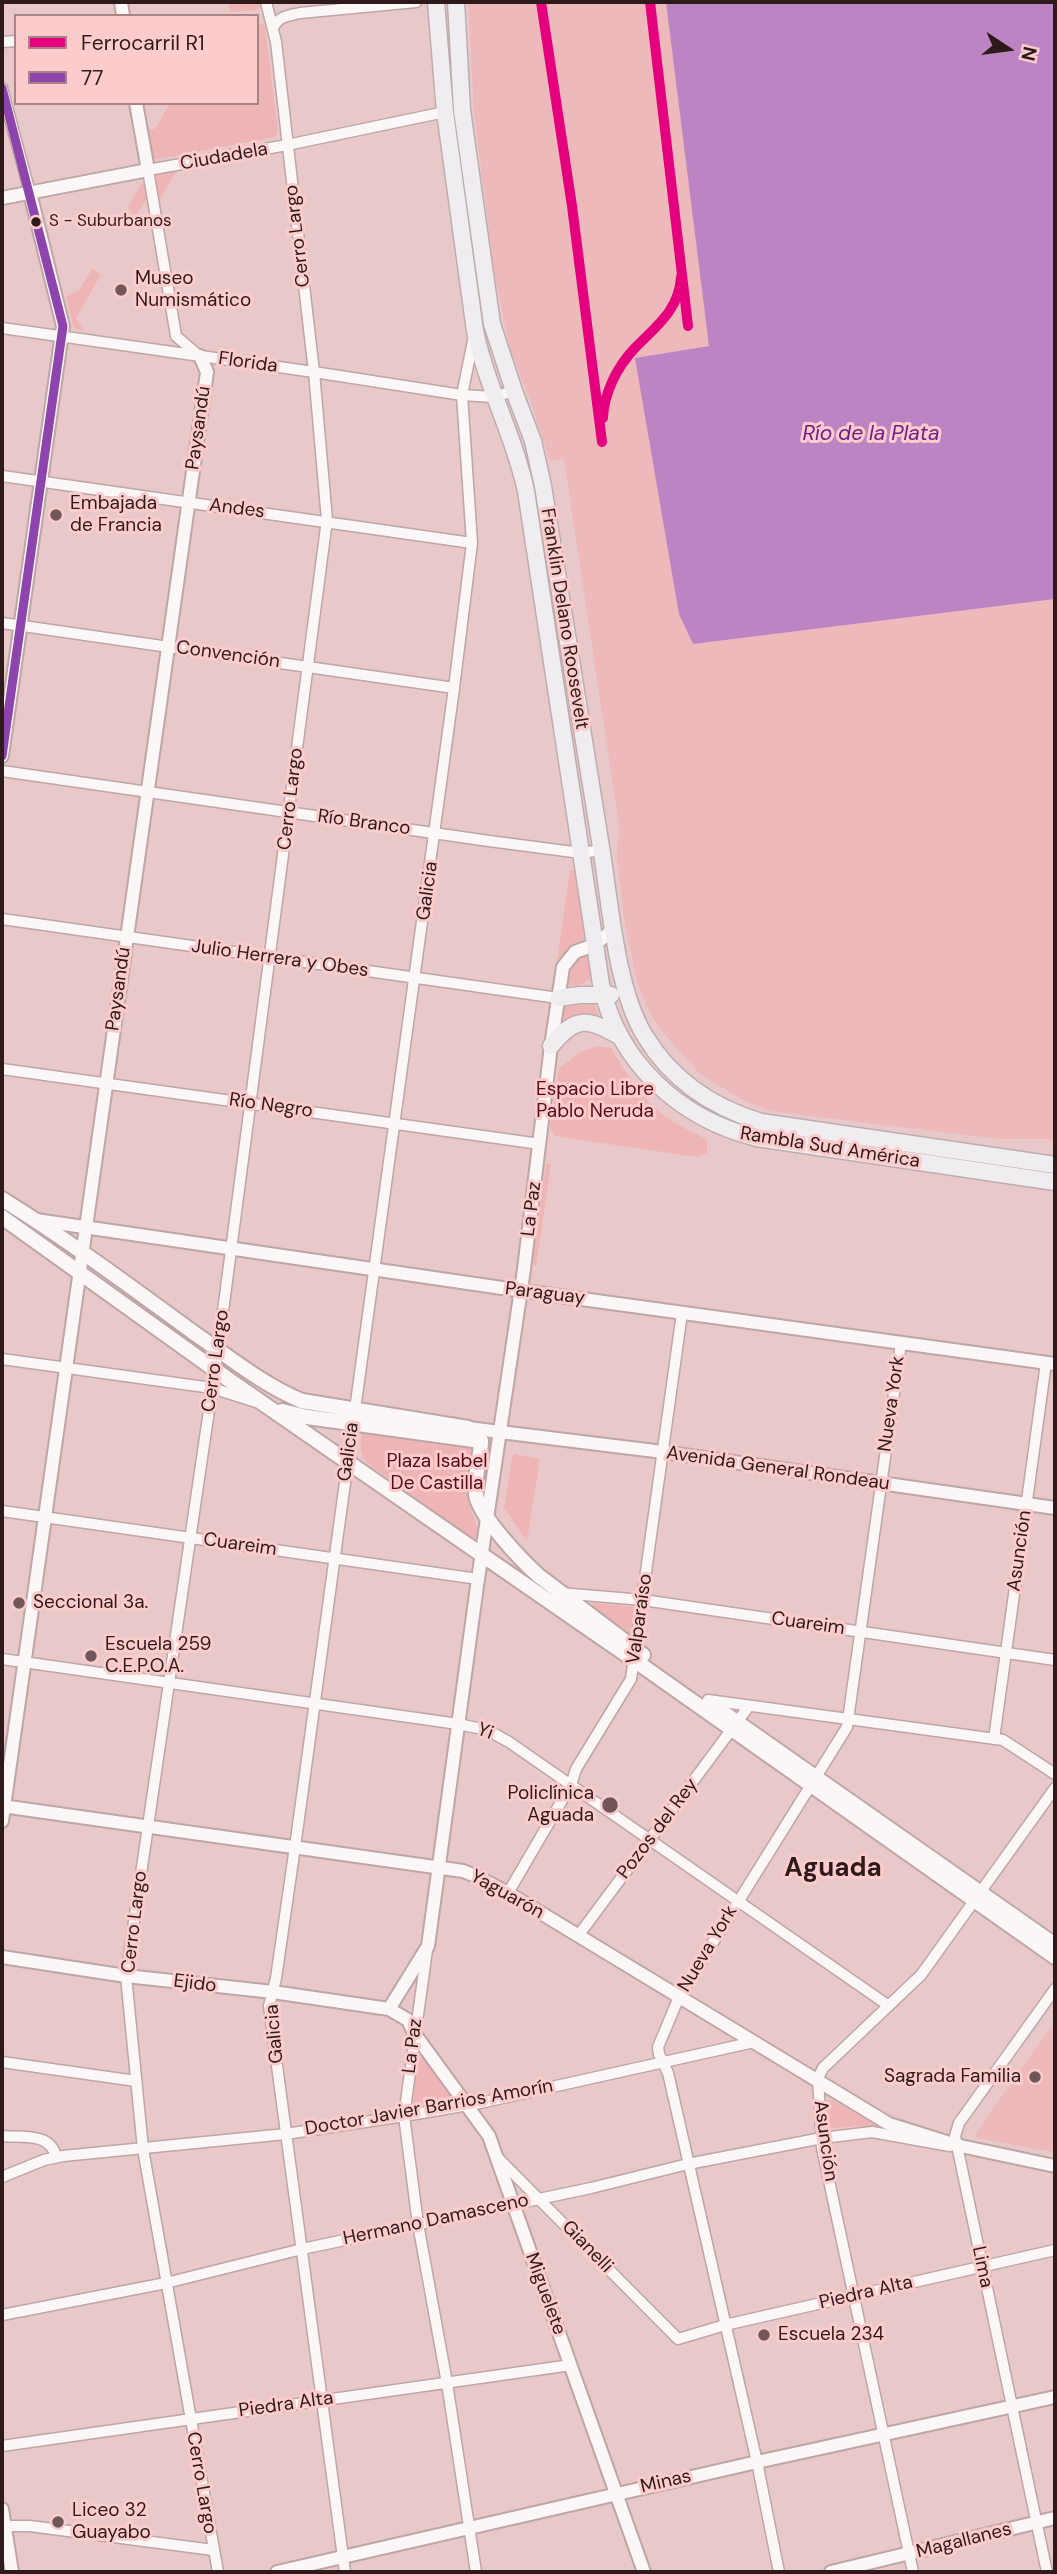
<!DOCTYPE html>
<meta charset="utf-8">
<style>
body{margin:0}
#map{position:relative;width:1057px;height:2574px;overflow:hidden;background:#e8c8c9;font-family:"DM Sans",sans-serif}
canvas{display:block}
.frame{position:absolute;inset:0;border:4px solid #2f1a1b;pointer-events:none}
.legend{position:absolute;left:14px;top:14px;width:245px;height:91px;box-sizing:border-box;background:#fccbcc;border:2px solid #aa8485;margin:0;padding:9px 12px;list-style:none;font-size:21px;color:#2f1a1b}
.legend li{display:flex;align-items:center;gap:14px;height:35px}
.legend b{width:35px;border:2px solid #aa8485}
.north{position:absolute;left:973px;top:14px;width:70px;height:70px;-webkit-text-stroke:5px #fccbcc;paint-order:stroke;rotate:103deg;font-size:19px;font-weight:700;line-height:28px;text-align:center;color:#2f1a1b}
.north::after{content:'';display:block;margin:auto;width:24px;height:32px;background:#2f1a1b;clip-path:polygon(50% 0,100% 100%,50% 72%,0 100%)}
</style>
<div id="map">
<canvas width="1057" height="2574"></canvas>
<div class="frame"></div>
<ul class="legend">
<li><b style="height:9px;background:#e5007d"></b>Ferrocarril R1</li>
<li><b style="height:9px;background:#8e44ad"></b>77</li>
</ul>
<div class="north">N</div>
</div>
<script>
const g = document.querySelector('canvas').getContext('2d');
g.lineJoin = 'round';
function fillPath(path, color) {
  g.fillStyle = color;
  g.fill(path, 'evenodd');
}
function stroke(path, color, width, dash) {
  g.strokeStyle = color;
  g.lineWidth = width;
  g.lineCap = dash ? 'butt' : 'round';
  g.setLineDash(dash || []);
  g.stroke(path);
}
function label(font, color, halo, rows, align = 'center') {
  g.font = font + ' "DM Sans",sans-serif';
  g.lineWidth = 6;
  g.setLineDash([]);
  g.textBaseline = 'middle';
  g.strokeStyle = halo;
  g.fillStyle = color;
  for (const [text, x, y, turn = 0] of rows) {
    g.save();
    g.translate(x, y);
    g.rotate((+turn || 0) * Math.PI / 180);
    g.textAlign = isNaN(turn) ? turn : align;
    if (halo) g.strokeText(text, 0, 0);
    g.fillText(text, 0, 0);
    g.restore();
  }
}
fillPath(new Path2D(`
 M468 2H666L709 346 636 358 693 644 1055 599V1143L1048 1139H1000L770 1111 743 1100 700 1074 666 1036 651 1015 637 982 624 919 617 857 619 826 564 459 550 461 529 397 510 351 494 270 474 113Z
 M1055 2021 1054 2152 977 2138 976 2133Z`), '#edb9bb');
fillPath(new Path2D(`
 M228 2H259L260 5 257 10 230 12Z
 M257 23 263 24 265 27 278 131 275 137 153 160 150 157 146 129H155L170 103H257Z
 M177 170 160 199 157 200 154 174Z
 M142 183 145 184 147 198 137 214H132L128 207Z
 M92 269 101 274 76 318 84 331 74 328 66 297 79 290Z
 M570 871H574L585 938C578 947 566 949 557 961Z
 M589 954 591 969 590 979 580 985H566C568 969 572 957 589 954Z
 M594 1005 601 1020C583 1011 574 1018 559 1029L563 1006Z
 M597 1046 611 1048C626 1074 642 1100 667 1118 680 1127 694 1132 707 1140V1153L696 1157 555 1136 550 1128 559 1068 581 1052Z
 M546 1163 551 1164 536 1266 532 1265Z
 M364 1430 471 1446C475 1461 467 1479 468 1495 468 1511 480 1523 477 1538H472L366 1462C359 1452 359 1441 364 1430Z
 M515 1454 540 1459 527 1541 504 1508 512 1457Z
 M593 1603 635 1607 631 1634 592 1606Z
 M422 2056 453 2097 451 2104 414 2110 412 2108 417 2060Z
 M828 2100H832L875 2125 873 2128 855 2126 828 2129C823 2123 823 2106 828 2100Z`), '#efb4b6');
fillPath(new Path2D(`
 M666 2H1055V599L693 644 679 614 635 358 709 346Z`), '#bd84c4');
const minor = new Path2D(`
 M273 28C279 16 287 16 300 13L416 2
 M2 42 16 41
 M2 88 30 193
 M2 328 314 372 462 395 493 397 514 391
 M199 356 176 336 148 170 287 145 445 112
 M2 476 472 543
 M2 623 454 688
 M2 771 489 841 581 853 602 850
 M2 919 558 998
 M2 1069 540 1144
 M2 1359 212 1388 256 1402
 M2 1511 478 1579
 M560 1593 643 1600 1055 1660
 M2 1659 458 1724 487 1730 509 1742 889 2006
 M708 1700 1003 1740 1055 1774
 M994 1739 1046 1363
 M508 1893 571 1785 576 1769 631 1679 682 1313
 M578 1936 749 1706
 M427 1950 404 2116 418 2224 447 2383 476 2572
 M2 2062 136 2081
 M2 2136C22 2138 51 2132 56 2157
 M499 2159 678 2339 725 2325 1055 2250
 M2 2177 44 2160 63 2156 286 2134 404 2116 480 2103 754 2042
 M2 2315 166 2283 302 2249 591 2188 688 2164 822 2138 872 2132 950 2146
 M2 2446 571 2365
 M2 2526H30L213 2550
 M218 2572 143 2149 126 1976 218 1349 327 520 314 372 276 42 266 2
 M345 2572 269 2006 276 1978 295 1847 454 688 472 543 462 395 474 336
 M779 2572 757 2462 668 2073 659 2054 658 2047 679 1997 847 1727 901 1343
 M913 2572 822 2148 818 2078 823 2068 921 1975 1055 1788
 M1047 2572 955 2136 959 2123 1055 1989`);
const tertiary = new Path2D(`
 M121 2 123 16
 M2 198 148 170 136 103
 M2 756 63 326 30 193
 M36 1220 509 1289 1055 1364
 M468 1428 663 1452 1055 1508
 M2 1806 463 1871 478 1877 508 1893 889 2124 956 2145 1055 2166
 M2 1821 207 372 200 356
 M2 1957 126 1976 273 1992 389 2009 408 2020 414 2033 489 2136 644 2572
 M389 2009 428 1946 477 1586 524 1269 551 1046 563 967 575 952 594 945 608 934 613 926
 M2 2509 12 2572
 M277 2572 757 2462 1055 2397
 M831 2572 1055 2518`);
const secondary = new Path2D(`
 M2 1199C68 1240 131 1287 194 1333 229 1357 263 1385 302 1401L468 1428 477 1434 481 1441
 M2 1217 232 1382 634 1660 1055 1957
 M282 1411 307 1417 481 1441
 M481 1441C481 1458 473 1478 476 1495 480 1517 522 1561 539 1576L643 1655
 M711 1704 1055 1945`);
const primary = new Path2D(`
 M436 2 445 112 475 331C487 388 514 435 526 491L601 984C618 1063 680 1119 757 1138L1055 1182
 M456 2 462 110 492 324 514 391 533 441 543 486C562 606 582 726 601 847 610 901 616 990 645 1036 672 1081 712 1107 761 1122L1055 1165
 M558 998 579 995H611
 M551 1046C577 1014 588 1019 621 1037`);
stroke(minor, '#bea5a6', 13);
stroke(tertiary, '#bea5a6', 16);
stroke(secondary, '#bea5a6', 18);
stroke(primary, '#beadae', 19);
stroke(minor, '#fcf7f7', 10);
stroke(tertiary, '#fcf7f7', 12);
stroke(secondary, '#fcf7f7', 14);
stroke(primary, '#f0edf0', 16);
stroke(new Path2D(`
 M2 88 63 326 2 756`), '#8e44ad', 9);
stroke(new Path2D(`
 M541 2 572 206 602 442
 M650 2 688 326
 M603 418C604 393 617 367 634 349 655 327 679 311 681 277`), '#e5007d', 10);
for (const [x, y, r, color] of [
 [36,222,6,"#2f1a1b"],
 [121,290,7,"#705758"],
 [56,515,7,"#705758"],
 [19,1603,7,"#705758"],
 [91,1656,7,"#705758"],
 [610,1805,9,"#705758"],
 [1035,2077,7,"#705758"],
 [764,2335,7,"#705758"],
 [58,2522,7,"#705758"]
]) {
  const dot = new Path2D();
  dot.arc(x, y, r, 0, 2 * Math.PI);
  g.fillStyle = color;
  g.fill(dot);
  stroke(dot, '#fccbcc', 2.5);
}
label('17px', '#2f1a1b', '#fccbcc', [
 ["S - Suburbanos",49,222]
], 'left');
label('19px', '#2f1a1b', '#fccbcc', [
 ["Ciudadela",224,157,-10],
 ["Cerro Largo",298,236,-97],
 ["Florida",248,363,8],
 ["Paysandú",199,428,-82],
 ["Andes",237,509,7],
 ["Franklin Delano Roosevelt",564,619,81],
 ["Convención",228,655,8],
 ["Cerro Largo",291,799,-83],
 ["Río Branco",364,823,8],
 ["Galicia",428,891,-82],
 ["Julio Herrera y Obes",280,959,8],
 ["Paysandú",119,989,-82],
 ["Río Negro",271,1106,8],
 ["Rambla Sud América",830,1148,9],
 ["La Paz",532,1209,-83],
 ["Paraguay",545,1294,7],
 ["Cerro Largo",216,1361,-82],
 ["Nueva York",892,1404,-82],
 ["Galicia",349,1452,-82],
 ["Avenida General Rondeau",778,1469,8],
 ["Cuareim",240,1545,8],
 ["Asunción",1020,1551,-82],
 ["Valparaíso",640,1619,-82],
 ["Cuareim",808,1624,8],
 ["Yi",485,1732,21],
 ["Pozos del Rey",658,1829,-53],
 ["Yaguarón",507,1895,29],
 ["Cerro Largo",135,1922,-83],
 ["Nueva York",708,1949,-59],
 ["Ejido",195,1984,7],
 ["Galicia",275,2034,-95],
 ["La Paz",413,2046,-83],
 ["Doctor Javier Barrios Amorín",429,2108,-10],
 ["Asunción",825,2141,82],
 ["Hermano Damasceno",436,2220,-12],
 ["Gianelli",587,2247,46],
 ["Lima",982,2267,78],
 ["Piedra Alta",866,2293,-13],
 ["Miguelete",545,2294,70],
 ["Piedra Alta",286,2405,-8],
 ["Minas",666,2482,-13],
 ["Cerro Largo",201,2483,80],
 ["Magallanes",964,2541,-14]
]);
label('19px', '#2f1a1b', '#fccbcc', [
 ["Museo",135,279],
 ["Numismático",135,301],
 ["Embajada",70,504],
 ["de Francia",70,526],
 ["Seccional 3a.",33,1603],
 ["Escuela 259",105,1645],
 ["C.E.P.O.A.",105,1667],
 ["Policlínica",594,1794,"right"],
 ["Aguada",594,1816,"right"],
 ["Sagrada Familia",1021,2077,"right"],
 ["Escuela 234",778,2335],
 ["Liceo 32",72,2511],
 ["Guayabo",72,2533]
], 'left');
label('19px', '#570a19', '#fccbcc', [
 ["Espacio Libre",595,1090],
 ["Pablo Neruda",595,1112],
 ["Plaza Isabel",437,1462],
 ["De Castilla",437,1484]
]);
label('italic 21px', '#711a8b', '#fccbcc', [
 ["Río de la Plata",871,434]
]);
label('bold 26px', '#2f1a1b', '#fccbcc', [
 ["Aguada",833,1869]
]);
</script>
